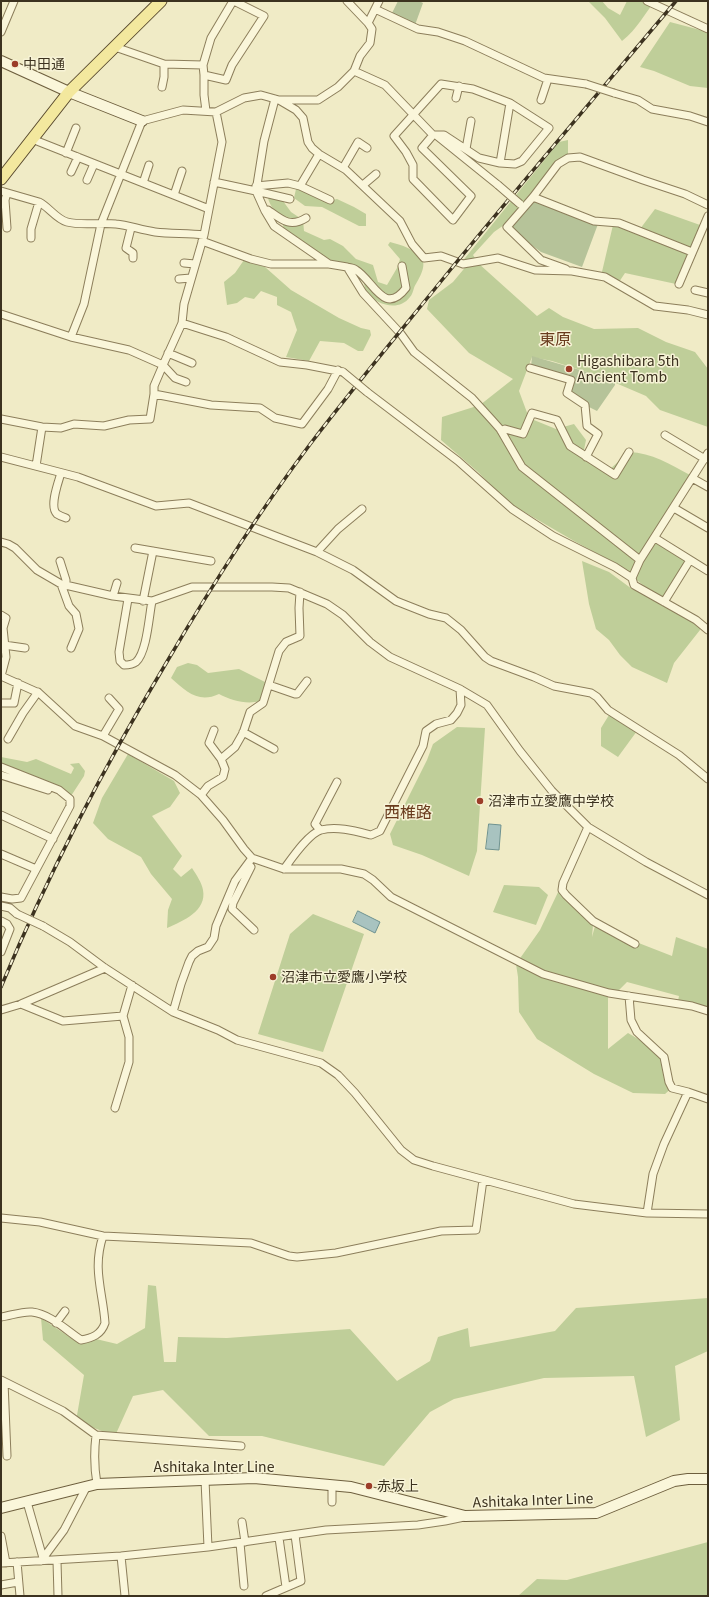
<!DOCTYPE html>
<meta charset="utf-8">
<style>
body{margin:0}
#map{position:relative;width:709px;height:1597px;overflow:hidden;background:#f0ebc6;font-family:Georgia,serif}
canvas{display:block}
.frame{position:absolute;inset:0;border:2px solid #3c321f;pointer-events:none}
</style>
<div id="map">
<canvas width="709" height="1597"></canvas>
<div class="frame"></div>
</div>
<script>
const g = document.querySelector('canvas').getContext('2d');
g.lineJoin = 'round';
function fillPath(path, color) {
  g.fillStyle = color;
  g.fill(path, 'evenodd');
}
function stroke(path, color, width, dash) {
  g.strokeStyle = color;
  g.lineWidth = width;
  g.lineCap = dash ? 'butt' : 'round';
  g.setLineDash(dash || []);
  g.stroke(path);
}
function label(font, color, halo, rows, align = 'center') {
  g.font = font + ' Georgia,"Noto Sans JP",serif';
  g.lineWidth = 3;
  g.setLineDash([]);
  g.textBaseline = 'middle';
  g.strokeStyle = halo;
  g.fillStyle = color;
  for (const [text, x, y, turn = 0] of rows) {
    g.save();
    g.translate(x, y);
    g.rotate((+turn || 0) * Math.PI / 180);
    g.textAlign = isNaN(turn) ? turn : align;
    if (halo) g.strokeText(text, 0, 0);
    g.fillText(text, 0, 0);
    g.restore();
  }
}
fillPath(new Path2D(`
 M588 1H602L608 8 620 15 627 1H655C643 16 638 28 622 41L605 18Z
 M670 22 708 32V88L690 86 654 71 640 67Z
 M568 140V155L524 206 504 225 494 232 473 255 477 261 461 263 559 142Z
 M300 186 329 201 337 199 354 207 366 214V226H359L322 207 305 206 294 198 296 189Z
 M268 198 283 201 291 212 303 220 304 231 324 240 330 239 343 246 356 259 373 265 378 282 387 285 397 268 400 259 388 245 390 242C401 245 416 249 422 259 427 268 417 281 414 288 413 291 412 295 410 297 399 312 377 305 367 293 365 290 364 283 363 278L344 267 329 262 284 231C283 214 272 213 268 198Z
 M655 209 700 225 676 284 625 273 617 285 601 276 613 225 640 229Z
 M244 260 265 267 291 290 339 318 361 328 370 330 371 335 363 351H358L344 343 320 341 309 361 286 357 297 330 291 312 277 305V297L261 291 254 299 245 297 237 303 227 305 224 282 235 273Z
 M478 263 537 316 549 308 563 317 594 329 638 328 666 342 695 352 708 369V427L660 410 646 396 618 384 587 372 552 361 532 357 519 391 529 418 556 429 574 424 586 440 584 450 572 447 609 470 629 452C652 453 670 464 690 475L655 538 688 560 662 600 615 563 574 541 507 502 478 472 441 440 442 417 480 405 513 379 469 353 427 309 429 300 453 282 468 264Z
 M582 561 609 572 632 589 666 602 700 625V630L674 663 667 683 632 667 620 655 609 640 596 629 589 604Z
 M188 663 197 665 208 673 239 669 267 683 260 701C246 705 231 700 219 694 198 704 186 691 171 678L177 667Z
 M609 715 637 731 618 757 601 746V728Z
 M457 727 485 728 477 851 469 876 422 855 393 845 390 834 427 760 433 744Z
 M128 754 174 781 180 793 170 807 152 816 182 856 173 869 181 877 192 868C196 874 202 883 203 890 207 911 183 921 167 928L168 910 172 899 151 874 141 857 108 839 93 823 102 798Z
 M1 757 27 762 36 759 71 774 74 768 70 764 79 763 85 771 84 776 71 796 1 766Z
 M504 885 539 887 548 895 536 925 493 912Z
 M560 888 593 925 592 937 595 926 672 956 676 937 708 949V1013L678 1001 679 996 627 982 615 994 608 997V1049L628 1033 660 1052 675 1085 665 1094 633 1093 594 1074 537 1039 519 1012 518 977 516 964 540 930Z
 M313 914 364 934 323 1052 258 1034 290 934Z
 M148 1285 156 1286 164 1362H176L178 1337 227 1338 350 1329 397 1381 430 1361 438 1337 468 1328 470 1347 555 1331 576 1308 708 1298V1351L675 1366 680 1420 646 1437 634 1376 544 1378 454 1399 430 1412 384 1466 262 1436H209L163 1390 133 1396 115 1436 76 1421 84 1375 43 1340 41 1318 77 1342 96 1339 117 1344 145 1328Z
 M708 1542V1596H518L537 1579 567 1580Z`), '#bfce99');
fillPath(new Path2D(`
 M398 1H419L423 3 415 25 391 15Z
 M532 198 598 224 582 267 541 252 507 227Z
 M532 356 587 372 615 383V385L597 411 589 407 570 391 572 379 531 367Z`), '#b6c399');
const water = new Path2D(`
 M489 824 501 825 499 850 486 849Z
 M358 911 380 922 375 933 353 922Z`);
fillPath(water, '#a8c3c0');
stroke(water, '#6e9290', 1);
const street = new Path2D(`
 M347 1 368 23
 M647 1 708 29
 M375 9 418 29 438 32 465 41 544 78 586 84
 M1 32 14 1
 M115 47 164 64 203 65 204 75 226 80 232 65 264 16 234 1
 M203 65 211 38 233 1
 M354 71 385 85 433 135H436L498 185
 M204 75V95L206 111
 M162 87 164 77V64
 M614 93 638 100 652 109 690 116 708 122
 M456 98 459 86
 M275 99 264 141 256 191 290 199
 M279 100H318L338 87 354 71 360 56 370 43 372 29 368 23 379 1
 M541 100 548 79
 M433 135 422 148 471 196 453 220 413 179V165L406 152 394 136 441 84 473 89 510 103 549 128 522 161 515 164 500 163 479 158 444 135H436
 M32 139 209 209
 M466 149 471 121
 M66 153 76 128
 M500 163 510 103
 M343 168 358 142 367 148
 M71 172 78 157
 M87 180 94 164
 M214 182 256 191 265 211 274 226 329 264
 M143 183 149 165
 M363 185 376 174
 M256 186 288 183 300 186 319 154
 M300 186 330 200
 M1 191 39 202C49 207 56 219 67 222 83 226 100 222 116 224 128 225 141 230 155 232 171 234 188 233 204 235
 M174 195 182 171
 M533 197 594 221 619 223 692 252
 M265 211 268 210C282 220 290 228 306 218
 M7 228 5 200 7 193
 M131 228 126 248 133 253V258
 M31 238V229L39 202
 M202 241 251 259 271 264H329L347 267 363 293 401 334 414 352 472 398 492 420 500 429 522 467 640 560
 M184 263 195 264
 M347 267C350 268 354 268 356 270 373 280 384 317 406 288L402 266
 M566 269 541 260 507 227 533 197 558 164 568 158 580 157 643 180 685 194 708 205
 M179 279 191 278
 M679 284 708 216
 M695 290 708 293
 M1 314 71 337 129 350 163 365 182 323 226 337 280 362 307 365 343 372
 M182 323 184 304 204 235 222 142 216 112
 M71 337 84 304 101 224 142 121 183 110 216 112 244 98 261 95 279 100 296 110 303 118 308 142 312 148 319 154 346 170 400 221 412 244 424 258 441 256 463 264 498 258 535 270 572 271 605 277 655 306 688 310 708 315
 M168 353 192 363
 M530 368 571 380 567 393 585 405 587 426 598 434 586 457
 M367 392 458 461 512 509 553 536 615 567 632 578
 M154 394 211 405 260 408 275 418 302 424 328 389 338 370
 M1 419 42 427 61 428 74 424 104 426 129 420 150 419 154 394V386L163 365 175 378 186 382
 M501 431 505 429 523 434 532 413 557 420 570 446 615 475 629 452
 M665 435 705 459
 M708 453 640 560 632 578 634 585 696 620 708 630
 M1 457 78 477 156 506 189 503 317 552 353 570 396 601 429 614 446 618 461 630 485 657 491 661 534 677 554 686 591 693 597 697 608 710 679 755 708 779
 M36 466 42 427
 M61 473C58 483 49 507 57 514 60 516 63 517 66 518
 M692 478 708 487
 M674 508 708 528
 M655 538 708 571
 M1 542 8 544 15 548 37 570 61 584 113 596 152 601 192 587H272L289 588 327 604 343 615 370 642 390 657 460 689 487 705 520 751 552 791 588 827 646 862 708 895
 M135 548 211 561
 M317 552 338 529 362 509
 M60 561 66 580V586
 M61 584 69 606 76 614 79 629 71 648
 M113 596 117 583
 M128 599 119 652 120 661 124 665C128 665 132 665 136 662 147 652 149 616 152 601
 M143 601 153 551
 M664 602 690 560
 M1 615 6 618 3 628 6 657 1 676 39 693 75 726 103 736 175 775 201 795 223 820 244 849 252 858 284 869H341L364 874 373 880 391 897 543 974 609 993 692 1006 708 1011
 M4 645 25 648
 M269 685 295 694H297L307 681
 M1 703H14L18 683
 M214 730 209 743 221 759
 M243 732 274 749
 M103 736 119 709 109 698
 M8 739 23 713 38 692
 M1 767 59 790 70 799V806L21 898 12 899 1 897
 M1 775 48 790
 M201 795 208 786 223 777 225 769 221 759 235 747 243 733 250 712 263 703 279 651 286 642 300 636 299 608 300 592
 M1 815 53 839
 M588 827 563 883 562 890 566 895 593 921 635 944
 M320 830 315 824 337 782
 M1 854 36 869
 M248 864 251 867 233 903 232 909 254 930
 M284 869C292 858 308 834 321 830 337 826 355 831 371 835L380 831 423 746 426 731 436 724 451 720 457 713 461 705 460 689
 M1 906 10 908 17 914
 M1 921 7 924 10 929 1 952
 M43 926 70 942 105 968 173 1012 218 1030 237 1040 321 1063 338 1075 355 1093 401 1150 414 1160 433 1166 574 1204 647 1213 708 1214
 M629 996 631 1020 637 1032 664 1057 669 1082 672 1088 688 1092
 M21 1004 63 1021 123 1016
 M1 1010 21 1004 105 968
 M173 1012 181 984 189 962 192 956 198 951 208 947 214 938 216 926 235 881 252 858
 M115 1108 129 1062V1037L123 1016 132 985
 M647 1213 653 1174 664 1144 688 1092 708 1099
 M1 1218 40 1222 103 1236 251 1243 289 1256 297 1257 336 1253 441 1231 476 1230 483 1180
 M1 1317C10 1316 22 1311 32 1312 50 1314 66 1330 81 1340 92 1338 101 1335 105 1323 103 1292 92 1269 103 1236
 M56 1323 65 1311
 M1 1380 63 1411 96 1435 241 1446
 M4 1382 7 1456
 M96 1435C94 1452 94 1467 97 1484
 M205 1480 208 1547
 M332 1485V1502
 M27 1502 43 1558
 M242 1522 245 1542
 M1 1536 6 1563
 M279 1538 286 1587
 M240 1543 244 1586
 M121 1556 125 1596
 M41 1561 64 1530 87 1486
 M57 1561 58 1596
 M17 1562 20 1596
 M1 1563 121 1556 208 1547 326 1530 418 1525 445 1521 464 1517
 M1 1585 18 1582
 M266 1596 301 1581 295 1535`);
const secondary = new Path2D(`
 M1 61 69 92 142 121
 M1 1508 97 1484 254 1478 351 1487 465 1516 596 1513 674 1481 688 1479H708`);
const primary = new Path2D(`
 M1 179 69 92 161 1`);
stroke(street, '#8c7e5b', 9);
stroke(secondary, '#6e5f3e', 12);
stroke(primary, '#5a4b2f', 13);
stroke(street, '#faf6da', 7);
stroke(secondary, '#faf6da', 10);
stroke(primary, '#f3e89e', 11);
const rail = new Path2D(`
 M1 987C48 874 105 765 168 660 212 585 259 512 311 443 356 384 404 327 451 269 525 179 601 90 676 1`);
stroke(rail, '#3c321f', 3.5);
stroke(rail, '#f7f3d6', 2, [6]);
const streetBridge = new Path2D(`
 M586 84 614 93
 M498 185 520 204
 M343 372 367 392
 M17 914 43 926`);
stroke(streetBridge, '#8c7e5b', 9, []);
stroke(streetBridge, '#faf6da', 7);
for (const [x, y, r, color] of [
 [15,64,4,"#9c3d29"],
 [569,369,4,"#9c3d29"],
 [480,801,4,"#9c3d29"],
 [273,977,4,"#9c3d29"],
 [369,1486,4,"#9c3d29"]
]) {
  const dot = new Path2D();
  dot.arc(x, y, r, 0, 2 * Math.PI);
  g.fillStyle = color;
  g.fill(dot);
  stroke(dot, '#f7f3d6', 1.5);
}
label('14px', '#3c321f', '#f7f3d6', [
 ["中田通",23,64],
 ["Higashibara 5th",577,361],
 ["Ancient Tomb",577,377],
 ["沼津市立愛鷹中学校",488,801],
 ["沼津市立愛鷹小学校",281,977],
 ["赤坂上",377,1486]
], 'left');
label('14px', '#3c321f', '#f7f3d6', [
 ["Ashitaka Inter Line",214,1467],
 ["Ashitaka Inter Line",533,1500,-2]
]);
label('16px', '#693b1d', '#f7f3d6', [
 ["東原",555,339],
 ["西椎路",408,812]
]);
</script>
